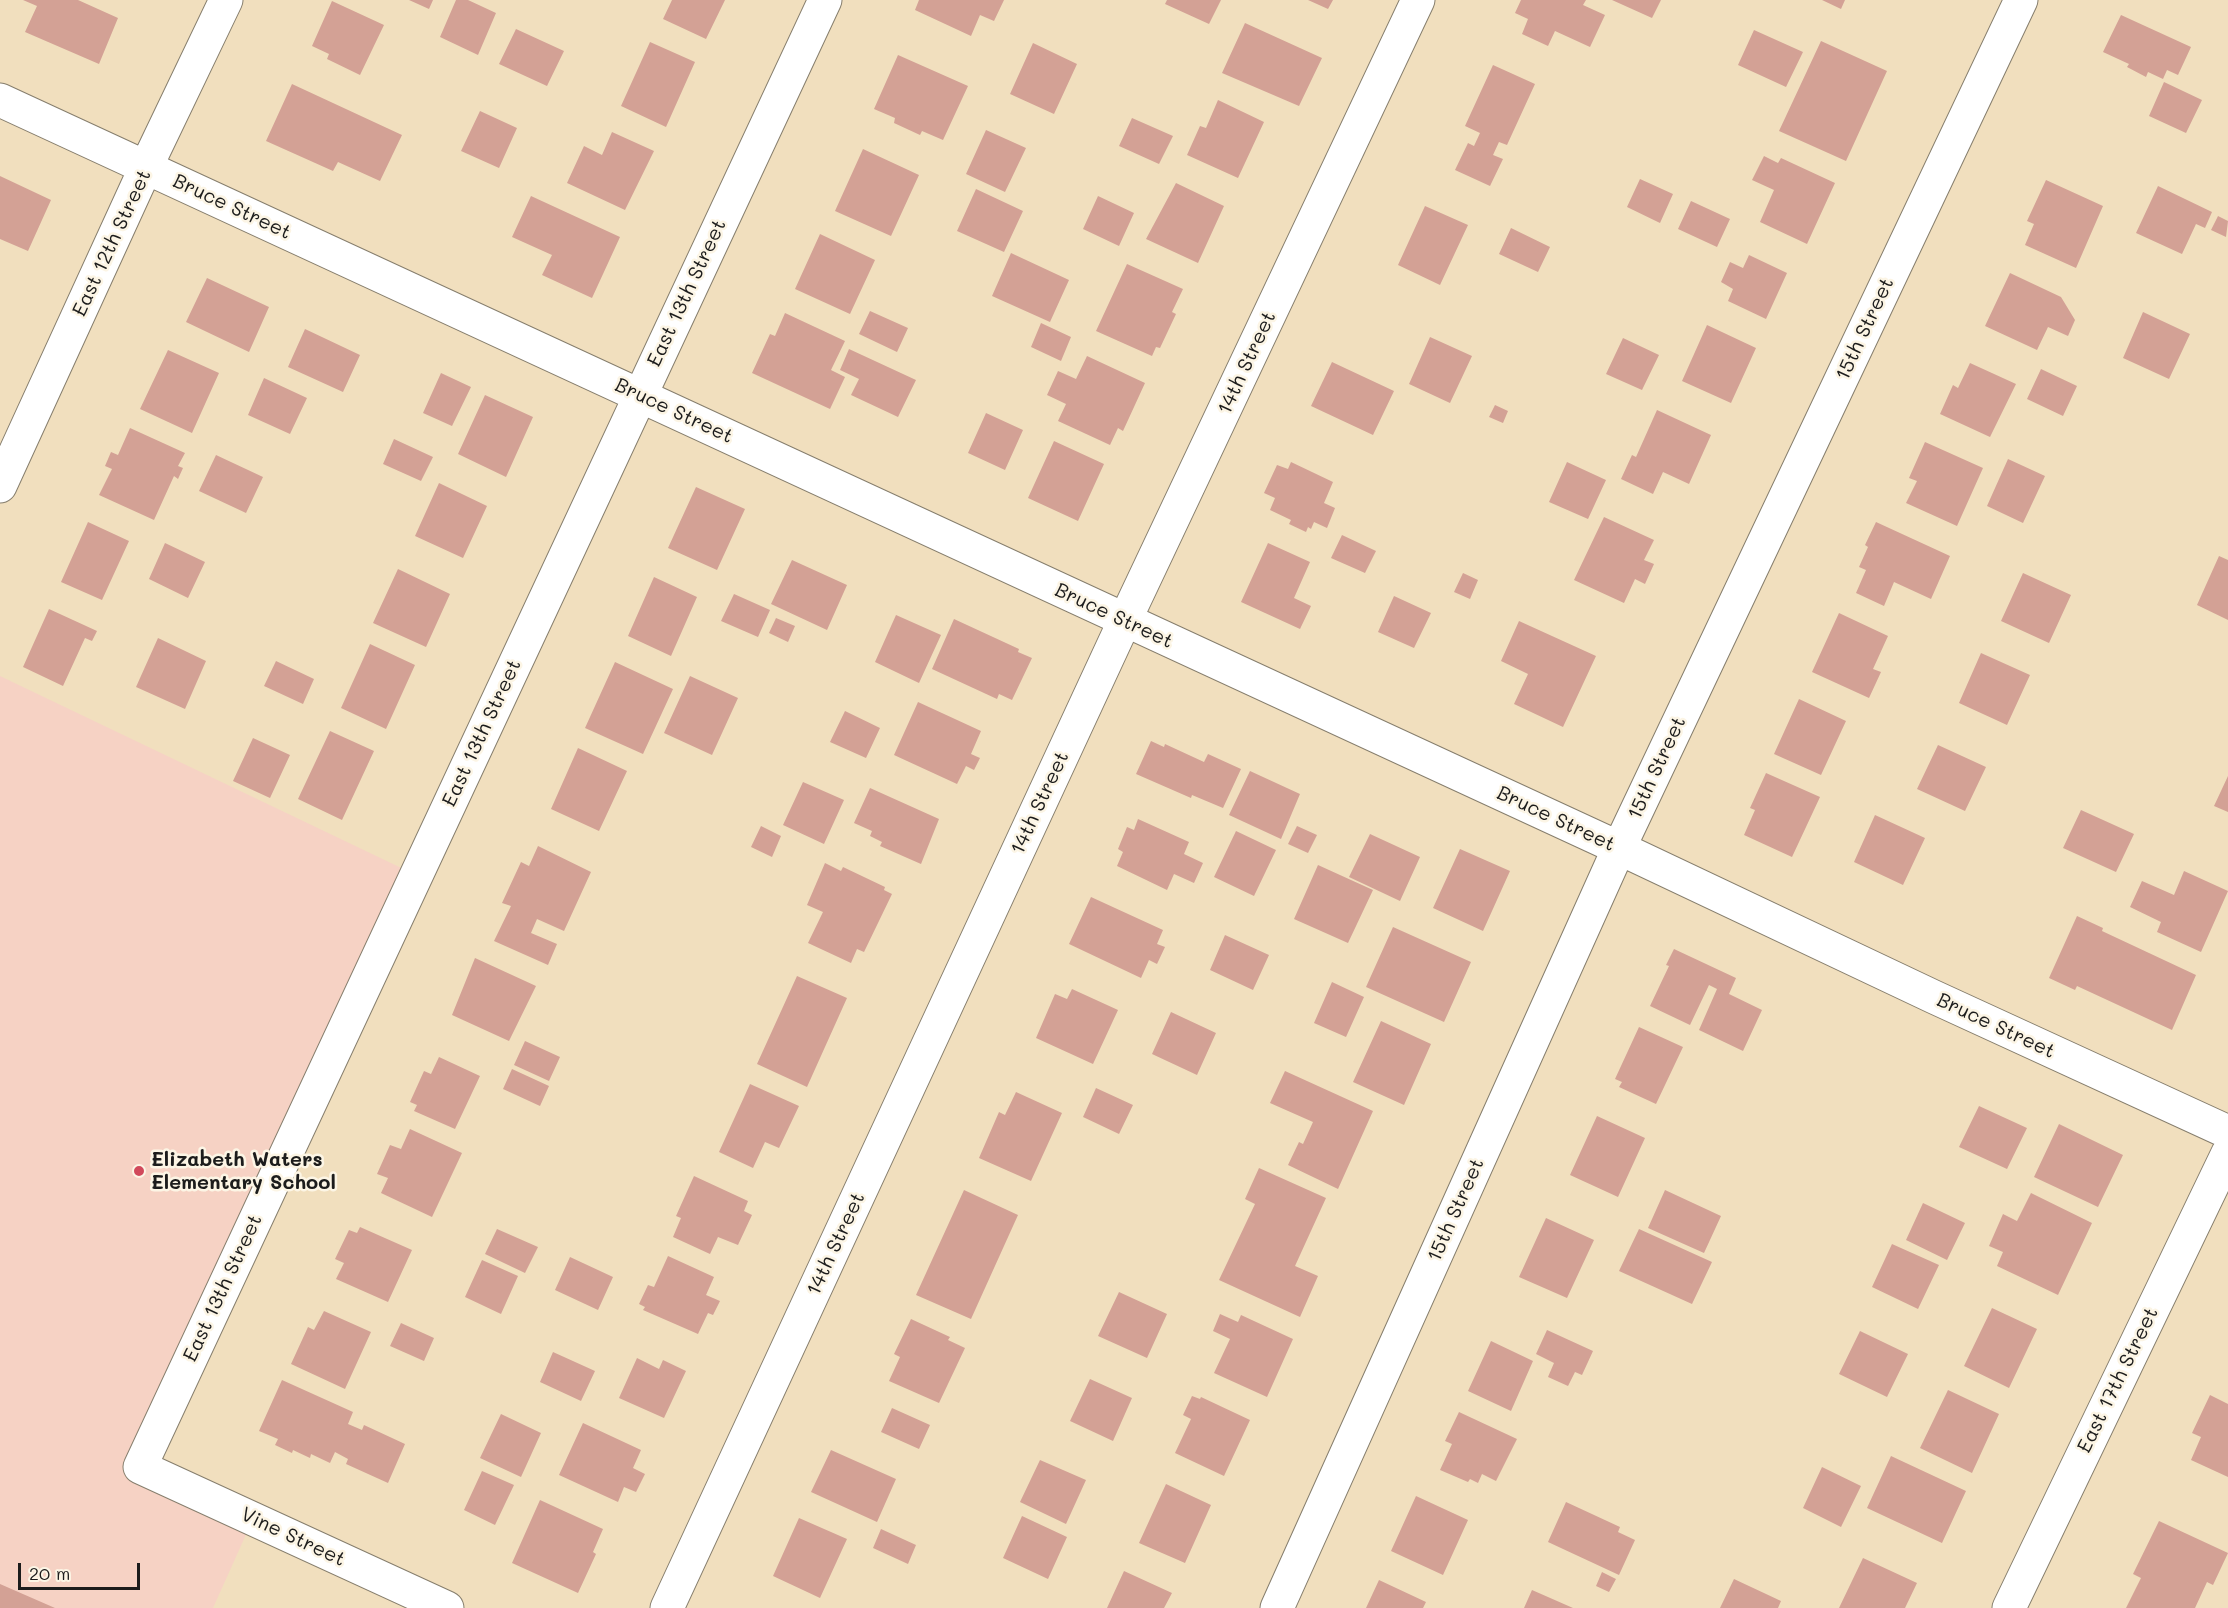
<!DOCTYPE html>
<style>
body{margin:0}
#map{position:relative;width:2228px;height:1608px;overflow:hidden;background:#f1dfbe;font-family:Mali,sans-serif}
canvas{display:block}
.scale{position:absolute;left:18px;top:1563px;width:122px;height:27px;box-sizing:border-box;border:3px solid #1c1c1c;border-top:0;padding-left:8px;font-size:18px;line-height:21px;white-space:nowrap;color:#1c1c1c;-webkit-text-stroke:4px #fcf5e5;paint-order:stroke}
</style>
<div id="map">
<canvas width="2228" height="1608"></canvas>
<div class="scale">20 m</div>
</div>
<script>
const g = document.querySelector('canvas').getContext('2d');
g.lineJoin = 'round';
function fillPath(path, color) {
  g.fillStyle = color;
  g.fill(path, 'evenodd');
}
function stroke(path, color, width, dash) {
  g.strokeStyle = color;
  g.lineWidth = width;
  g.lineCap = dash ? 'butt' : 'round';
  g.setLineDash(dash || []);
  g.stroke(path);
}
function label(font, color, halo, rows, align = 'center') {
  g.font = font + ' Mali,sans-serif';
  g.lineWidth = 5;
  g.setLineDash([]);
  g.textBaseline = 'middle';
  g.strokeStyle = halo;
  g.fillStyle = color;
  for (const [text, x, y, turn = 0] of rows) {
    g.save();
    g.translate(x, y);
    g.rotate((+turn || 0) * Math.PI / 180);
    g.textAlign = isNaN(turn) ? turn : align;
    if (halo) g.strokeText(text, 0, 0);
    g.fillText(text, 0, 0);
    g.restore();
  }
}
fillPath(new Path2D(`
 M0 676 416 875 140 1466 253 1519 213 1608H0Z`), '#f6d2c4');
fillPath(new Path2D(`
 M23 0H78L118 18 99 64 25 32 37 6Z
 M409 0H433L429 9Z
 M456 0H468L496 13 478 55 440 37Z
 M672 0H725L706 39 663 19Z
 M919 0H1004L994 21 980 15 971 36 915 10Z
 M1167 0H1221L1209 24 1165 4Z
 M1308 0H1333L1328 9Z
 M1521 0H1586L1583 5 1605 15 1590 47 1555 31 1548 46 1522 34 1528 19 1515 13Z
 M1612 0H1661L1652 18Z
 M1822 0H1845L1841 9Z
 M332 1 384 25 360 75 327 59 329 54 312 46Z
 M2121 15 2191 47 2178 75 2167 70 2163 79 2148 72 2146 77 2127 67 2129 64 2103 52Z
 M1245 23 1322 58 1299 106 1222 73Z
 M516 29 564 51 547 86 499 64Z
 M1754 30 1803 52 1786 87 1738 65Z
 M1821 41 1887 71 1846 161 1779 131Z
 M650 42 695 62 666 127 621 106Z
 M1033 43 1077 64 1054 114 1010 94Z
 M898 55 968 86 943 140 922 131 920 135 894 123 895 118 874 109Z
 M1493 65 1535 84 1507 145 1499 142 1493 155 1503 159 1490 186 1455 170 1468 143 1474 146 1480 133 1465 126Z
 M2164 82 2202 100 2186 133 2149 116Z
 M292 84 402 135 380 181 338 162 333 171 266 141Z
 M1218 100 1264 122 1238 178 1187 155 1200 126 1206 128Z
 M480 111 517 128 499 168 461 151Z
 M1132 118 1173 136 1159 164 1119 146Z
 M986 130 1026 148 1005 192 966 174Z
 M612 132 654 151 625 210 567 183 584 146 602 155Z
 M863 149 919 175 891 236 835 211Z
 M1764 156 1778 163 1781 158 1835 183 1807 244 1760 222 1774 190 1752 180Z
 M0 176 51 200 28 251 0 239Z
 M1640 179 1673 194 1660 223 1627 207Z
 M2046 180 2103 206 2076 268 2025 245 2034 224 2027 221Z
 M1176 183 1224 206 1198 263 1146 239Z
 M2158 186 2212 212 2205 228 2196 224 2182 254 2136 233Z
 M976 189 1023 211 1004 252 957 231Z
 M531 196 620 237 592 298 542 275 552 255 512 237Z
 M1098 196 1134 213 1119 246 1083 229Z
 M1691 201 1730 219 1717 247 1678 229Z
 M1425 206 1468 225 1440 285 1398 265Z
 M2218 216 2228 221 2226 237 2211 230Z
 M1511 228 1550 247 1538 272 1499 254Z
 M820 234 875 260 850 314 795 289Z
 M1011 253 1069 280 1050 322 992 296Z
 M1749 255 1787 273 1766 319 1728 301 1733 289 1721 282 1730 262 1743 268Z
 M1127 264 1183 289 1172 312 1176 314 1160 348 1156 347 1152 356 1096 331Z
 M2010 273 2061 297 2075 320 2068 336 2048 327 2037 350 1985 326Z
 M207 278 269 307 249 352 186 322Z
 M870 311 908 328 897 352 859 334Z
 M2143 312 2190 334 2169 379 2123 358Z
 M785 313 845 341 831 370 845 377 830 409 752 373 770 334 775 336Z
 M1041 323 1071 337 1061 361 1031 347Z
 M1707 325 1756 348 1731 403 1682 381Z
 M305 329 360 355 343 392 288 367Z
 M1430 337 1472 356 1450 403 1409 384Z
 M1623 338 1659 355 1642 390 1606 374Z
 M849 349 916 380 898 417 851 395 859 379 840 370Z
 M168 350 219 373 192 433 140 409Z
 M1087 356 1145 383 1123 431 1118 428 1110 445 1058 421 1066 404 1047 395 1058 371 1076 379Z
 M1332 362 1394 391 1373 435 1311 406Z
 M1970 363 2016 384 1990 437 1940 414 1953 385 1958 388Z
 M2041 369 2077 386 2063 416 2027 399Z
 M441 373 471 387 452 426 423 413Z
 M264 378 307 398 290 434 248 415Z
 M485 395 533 417 506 477 458 454Z
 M1495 405 1508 411 1503 423 1489 417Z
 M1657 410 1711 435 1689 484 1663 472 1653 494 1621 479 1632 455 1636 457Z
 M986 413 1023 430 1005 470 968 453Z
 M130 428 185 453 178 466 183 468 178 479 174 476 154 520 99 495 112 469 105 466 111 452 118 455Z
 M394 439 433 457 421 481 383 464Z
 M1054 441 1104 464 1078 521 1028 498Z
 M1925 442 1983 468 1957 526 1906 503 1917 481 1909 478Z
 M216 455 263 477 246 513 199 491Z
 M2008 459 2045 476 2023 523 1987 506Z
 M1291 462 1333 482 1324 503 1335 508 1327 528 1314 522 1311 529 1308 527 1306 532 1289 524 1291 520 1270 510 1275 498 1264 493 1277 465 1288 469Z
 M1567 462 1606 480 1588 519 1549 502Z
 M439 483 487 506 463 558 415 536Z
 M696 487 745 509 717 570 668 548Z
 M1604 517 1654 540 1644 560 1654 564 1645 584 1635 579 1624 603 1574 580Z
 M88 522 129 541 102 600 61 582Z
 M1876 522 1950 556 1931 599 1894 582 1884 606 1856 593 1866 570 1859 567 1868 547 1865 545Z
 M1342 535 1376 551 1365 573 1331 558Z
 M165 543 205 562 188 598 149 579Z
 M1268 543 1310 562 1294 598 1311 606 1300 629 1241 602Z
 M2219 556 2228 560V620L2197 605Z
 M792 560 847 585 827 630 771 604Z
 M398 569 450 594 426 647 373 623Z
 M1463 573 1478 580 1470 599 1454 592Z
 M2023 573 2071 595 2049 643 2001 621Z
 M654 577 697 597 671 656 628 636Z
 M734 594 770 610 758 637 721 621Z
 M1394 596 1431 613 1414 648 1378 632Z
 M49 609 97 631 92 641 85 638 63 686 23 667Z
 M1839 613 1888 636 1873 669 1881 672 1869 698 1812 672Z
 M896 615 941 635 919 683 875 662Z
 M776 618 795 626 788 642 769 633Z
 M954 619 1019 649 1018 652 1032 658 1012 700 999 694 997 699 932 669Z
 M1519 621 1596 656 1563 727 1514 704 1528 674 1501 661Z
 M158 638 206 661 185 709 136 687Z
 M370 644 415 665 386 729 341 708Z
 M1981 653 2030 675 2007 725 1959 703Z
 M276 661 314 679 303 704 264 686Z
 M615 662 673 689 643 754 585 728Z
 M690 676 738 698 712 755 664 733Z
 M1799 699 1846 721 1821 775 1774 754Z
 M918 702 981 731 971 754 980 758 974 770 966 766 957 784 894 755Z
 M845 711 880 728 866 758 830 742Z
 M330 731 374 751 342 820 298 799Z
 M253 738 290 755 270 798 233 781Z
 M1151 741 1164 747 1165 744 1204 762 1208 754 1241 769 1223 808 1192 795 1191 798 1136 774Z
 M1938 745 1986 767 1965 811 1917 789Z
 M578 748 627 771 599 831 551 809Z
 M1250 771 1300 794 1281 839 1229 815Z
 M1766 773 1820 797 1792 857 1744 835 1755 810 1750 808Z
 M2228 776V812L2214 806Z
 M803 782 844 800 824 844 783 825Z
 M870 788 939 819 921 864 880 846 882 842 870 836 872 831 854 823Z
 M2081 810 2134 834 2116 872 2063 848Z
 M1875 815 1925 838 1903 885 1854 862Z
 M1138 819 1189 842 1184 854 1203 863 1194 883 1174 874 1167 890 1117 866 1123 852 1118 849 1127 827 1134 830Z
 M761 826 781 836 772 857 751 847Z
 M1297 826 1317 835 1308 853 1288 844Z
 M1236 831 1276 850 1254 896 1214 877Z
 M1370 834 1420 857 1400 901 1349 877Z
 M538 846 591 872 564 931 537 919 531 933 557 944 548 965 494 941 511 906 502 903 521 862 529 866Z
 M1460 849 1510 871 1483 931 1433 908Z
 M825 863 841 871 843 867 885 887 884 890 892 894 864 952 857 949 851 963 808 943 823 912 807 905Z
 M1318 865 1373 890 1348 943 1294 919Z
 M2184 871 2228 891 2201 952 2157 932 2161 922 2130 907 2142 881 2174 895Z
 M1091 897 1163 930 1157 944 1165 947 1157 964 1149 960 1141 978 1069 944Z
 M2077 916 2103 928 2102 931 2196 975 2172 1030 2077 986 2075 990 2049 978Z
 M1393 927 1471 962 1444 1022 1366 987Z
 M1225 935 1269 955 1253 990 1210 970Z
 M1674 949 1736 978 1729 994 1762 1010 1743 1051 1699 1030 1717 989 1709 985 1690 1025 1650 1006 1669 966 1666 965Z
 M475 958 536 986 509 1041 452 1015Z
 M797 976 847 998 807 1087 757 1064Z
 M1332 982 1364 997 1346 1037 1314 1023Z
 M1072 989 1118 1010 1093 1064 1036 1038 1055 994 1067 999Z
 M1171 1012 1216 1033 1197 1075 1152 1054Z
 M1381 1021 1431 1044 1404 1105 1353 1082Z
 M1639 1027 1683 1047 1656 1104 1619 1087 1622 1082 1615 1079Z
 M525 1041 560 1057 549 1081 514 1065Z
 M439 1057 480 1076 455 1129 414 1111 417 1105 410 1102 424 1071 431 1074Z
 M512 1069 549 1086 540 1106 503 1089Z
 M1285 1071 1373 1111 1338 1189 1288 1165 1299 1142 1303 1144 1313 1122 1270 1103Z
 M750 1084 799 1106 779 1148 765 1142 753 1168 719 1152Z
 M1096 1088 1133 1105 1119 1134 1083 1117Z
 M1016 1092 1062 1113 1031 1181 979 1158 999 1112 1005 1115Z
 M1979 1106 2027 1128 2007 1169 1959 1147Z
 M1597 1116 1645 1138 1618 1197 1570 1175Z
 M2059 1124 2123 1155 2098 1207 2034 1177Z
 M410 1129 462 1153 432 1217 381 1193 388 1178 377 1174 390 1145 401 1149Z
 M1259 1168 1326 1198 1295 1266 1318 1276 1300 1317 1219 1280 1255 1204 1245 1199Z
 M694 1176 748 1201 744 1211 752 1215 738 1245 718 1237 710 1254 673 1237 681 1218 676 1216Z
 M964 1190 1018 1215 971 1319 916 1295Z
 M1665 1190 1721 1216 1704 1253 1648 1228Z
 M2031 1193 2092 1223 2058 1295 1997 1266 2003 1252 1989 1246 2003 1214 2017 1221Z
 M1923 1203 1965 1223 1947 1260 1906 1240Z
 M1546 1218 1594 1240 1567 1298 1519 1277Z
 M360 1227 412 1250 388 1302 336 1279 344 1263 335 1259 349 1230 357 1233Z
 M497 1229 538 1247 525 1273 485 1254Z
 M1639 1229 1712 1262 1692 1304 1619 1271Z
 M1892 1244 1939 1265 1918 1309 1872 1287Z
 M668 1256 714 1277 706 1295 720 1301 713 1315 708 1313 698 1334 643 1310 645 1307 639 1304 648 1285 654 1287Z
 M570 1257 613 1277 598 1310 555 1290Z
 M482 1260 518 1276 501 1314 465 1297Z
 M1119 1292 1167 1314 1147 1358 1098 1336Z
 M1992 1308 2037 1329 2009 1388 1964 1366Z
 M324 1311 371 1332 345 1389 291 1364 308 1327 314 1330Z
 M1220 1314 1238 1322 1241 1315 1293 1339 1267 1397 1214 1373 1230 1339 1213 1331Z
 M911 1319 950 1337 948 1340 965 1348 939 1403 889 1381 900 1357 894 1354Z
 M401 1323 434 1338 424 1361 390 1346Z
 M1547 1330 1593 1351 1582 1375 1575 1372 1568 1386 1548 1377 1554 1363 1536 1354Z
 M1860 1331 1908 1354 1887 1397 1839 1374Z
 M1491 1341 1533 1361 1511 1411 1468 1391Z
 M553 1352 595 1371 581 1401 540 1382Z
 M637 1358 659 1369 663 1360 686 1371 664 1418 619 1398Z
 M1090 1379 1132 1398 1113 1441 1070 1421Z
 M282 1380 353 1412 348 1424 362 1430 364 1425 405 1444 388 1483 346 1464 348 1459 335 1452 330 1463 311 1454 310 1458 293 1450 292 1453 275 1445 278 1439 259 1431Z
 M1948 1390 1999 1414 1972 1473 1920 1448Z
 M2210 1395 2228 1404V1477L2191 1460 2201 1437 2192 1433Z
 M1192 1396 1200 1399 1201 1397 1250 1420 1224 1476 1175 1453 1191 1419 1183 1415Z
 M892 1408 930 1425 919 1449 881 1432Z
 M1459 1412 1517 1439 1496 1481 1482 1474 1478 1483 1470 1479 1468 1482 1440 1470 1452 1444 1445 1441Z
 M501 1414 541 1433 521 1477 480 1458Z
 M583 1423 641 1450 633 1468 645 1474 636 1492 624 1487 618 1502 559 1475Z
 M831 1450 896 1479 877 1522 811 1492Z
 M1891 1456 1966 1491 1942 1543 1867 1508Z
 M1040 1460 1086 1480 1066 1524 1020 1502Z
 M1822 1467 1861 1486 1841 1527 1803 1508Z
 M482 1471 514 1485 495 1525 464 1510Z
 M1166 1484 1211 1505 1185 1563 1139 1543Z
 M1416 1496 1468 1520 1443 1575 1391 1551Z
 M540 1500 603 1529 593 1552 596 1554 578 1593 512 1563Z
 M1566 1502 1620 1527 1618 1532 1635 1540 1619 1575 1548 1542Z
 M1022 1516 1067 1537 1048 1579 1003 1558Z
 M799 1518 847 1539 820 1598 773 1576Z
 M2159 1521 2228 1553 2213 1585 2207 1582 2195 1608H2126L2141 1578 2133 1574Z
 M881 1529 916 1545 908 1564 873 1548Z
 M1863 1558 1917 1583 1905 1608H1839Z
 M1124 1571 1172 1593 1164 1608H1107Z
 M1602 1572 1616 1579 1609 1592 1596 1586Z
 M1734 1579 1781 1601 1778 1608H1720Z
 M1379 1580 1426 1602 1423 1608H1366Z
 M0 1584 55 1608H0Z
 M1532 1590 1573 1608H1524Z`), '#d3a195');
const street = new Path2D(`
 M0 100 1619 848 1934 997 2228 1132
 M0 486 146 167 226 0
 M447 1608 140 1467 825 0
 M667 1608 1125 620 1418 0
 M1277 1608 1619 848 2021 0
 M2009 1608 2228 1153`);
stroke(street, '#867e6d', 35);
stroke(street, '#fff', 33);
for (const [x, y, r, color] of [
 [139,1171,6,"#d1495b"]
]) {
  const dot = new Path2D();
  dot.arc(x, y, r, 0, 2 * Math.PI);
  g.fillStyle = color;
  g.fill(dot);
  stroke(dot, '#fcf5e5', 2);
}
label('20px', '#1c1c1c', '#fcf5e5', [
 ["Bruce Street",232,207,25],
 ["East 12th Street",112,243,-65],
 ["East 13th Street",687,293,-65],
 ["15th Street",1865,329,-65],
 ["14th Street",1247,363,-65],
 ["Bruce Street",674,411,25],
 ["Bruce Street",1114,616,25],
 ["East 13th Street",482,733,-65],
 ["15th Street",1657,768,-65],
 ["14th Street",1040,803,-65],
 ["Bruce Street",1556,819,25],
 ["Bruce Street",1996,1026,25],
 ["15th Street",1456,1210,-66],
 ["14th Street",836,1244,-65],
 ["East 13th Street",223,1288,-65],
 ["East 17th Street",2118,1380,-64],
 ["Vine Street",293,1537,25]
]);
label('bold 20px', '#1c1c1c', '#fcf5e5', [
 ["Elizabeth Waters",151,1160],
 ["Elementary School",151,1183]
], 'left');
</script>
